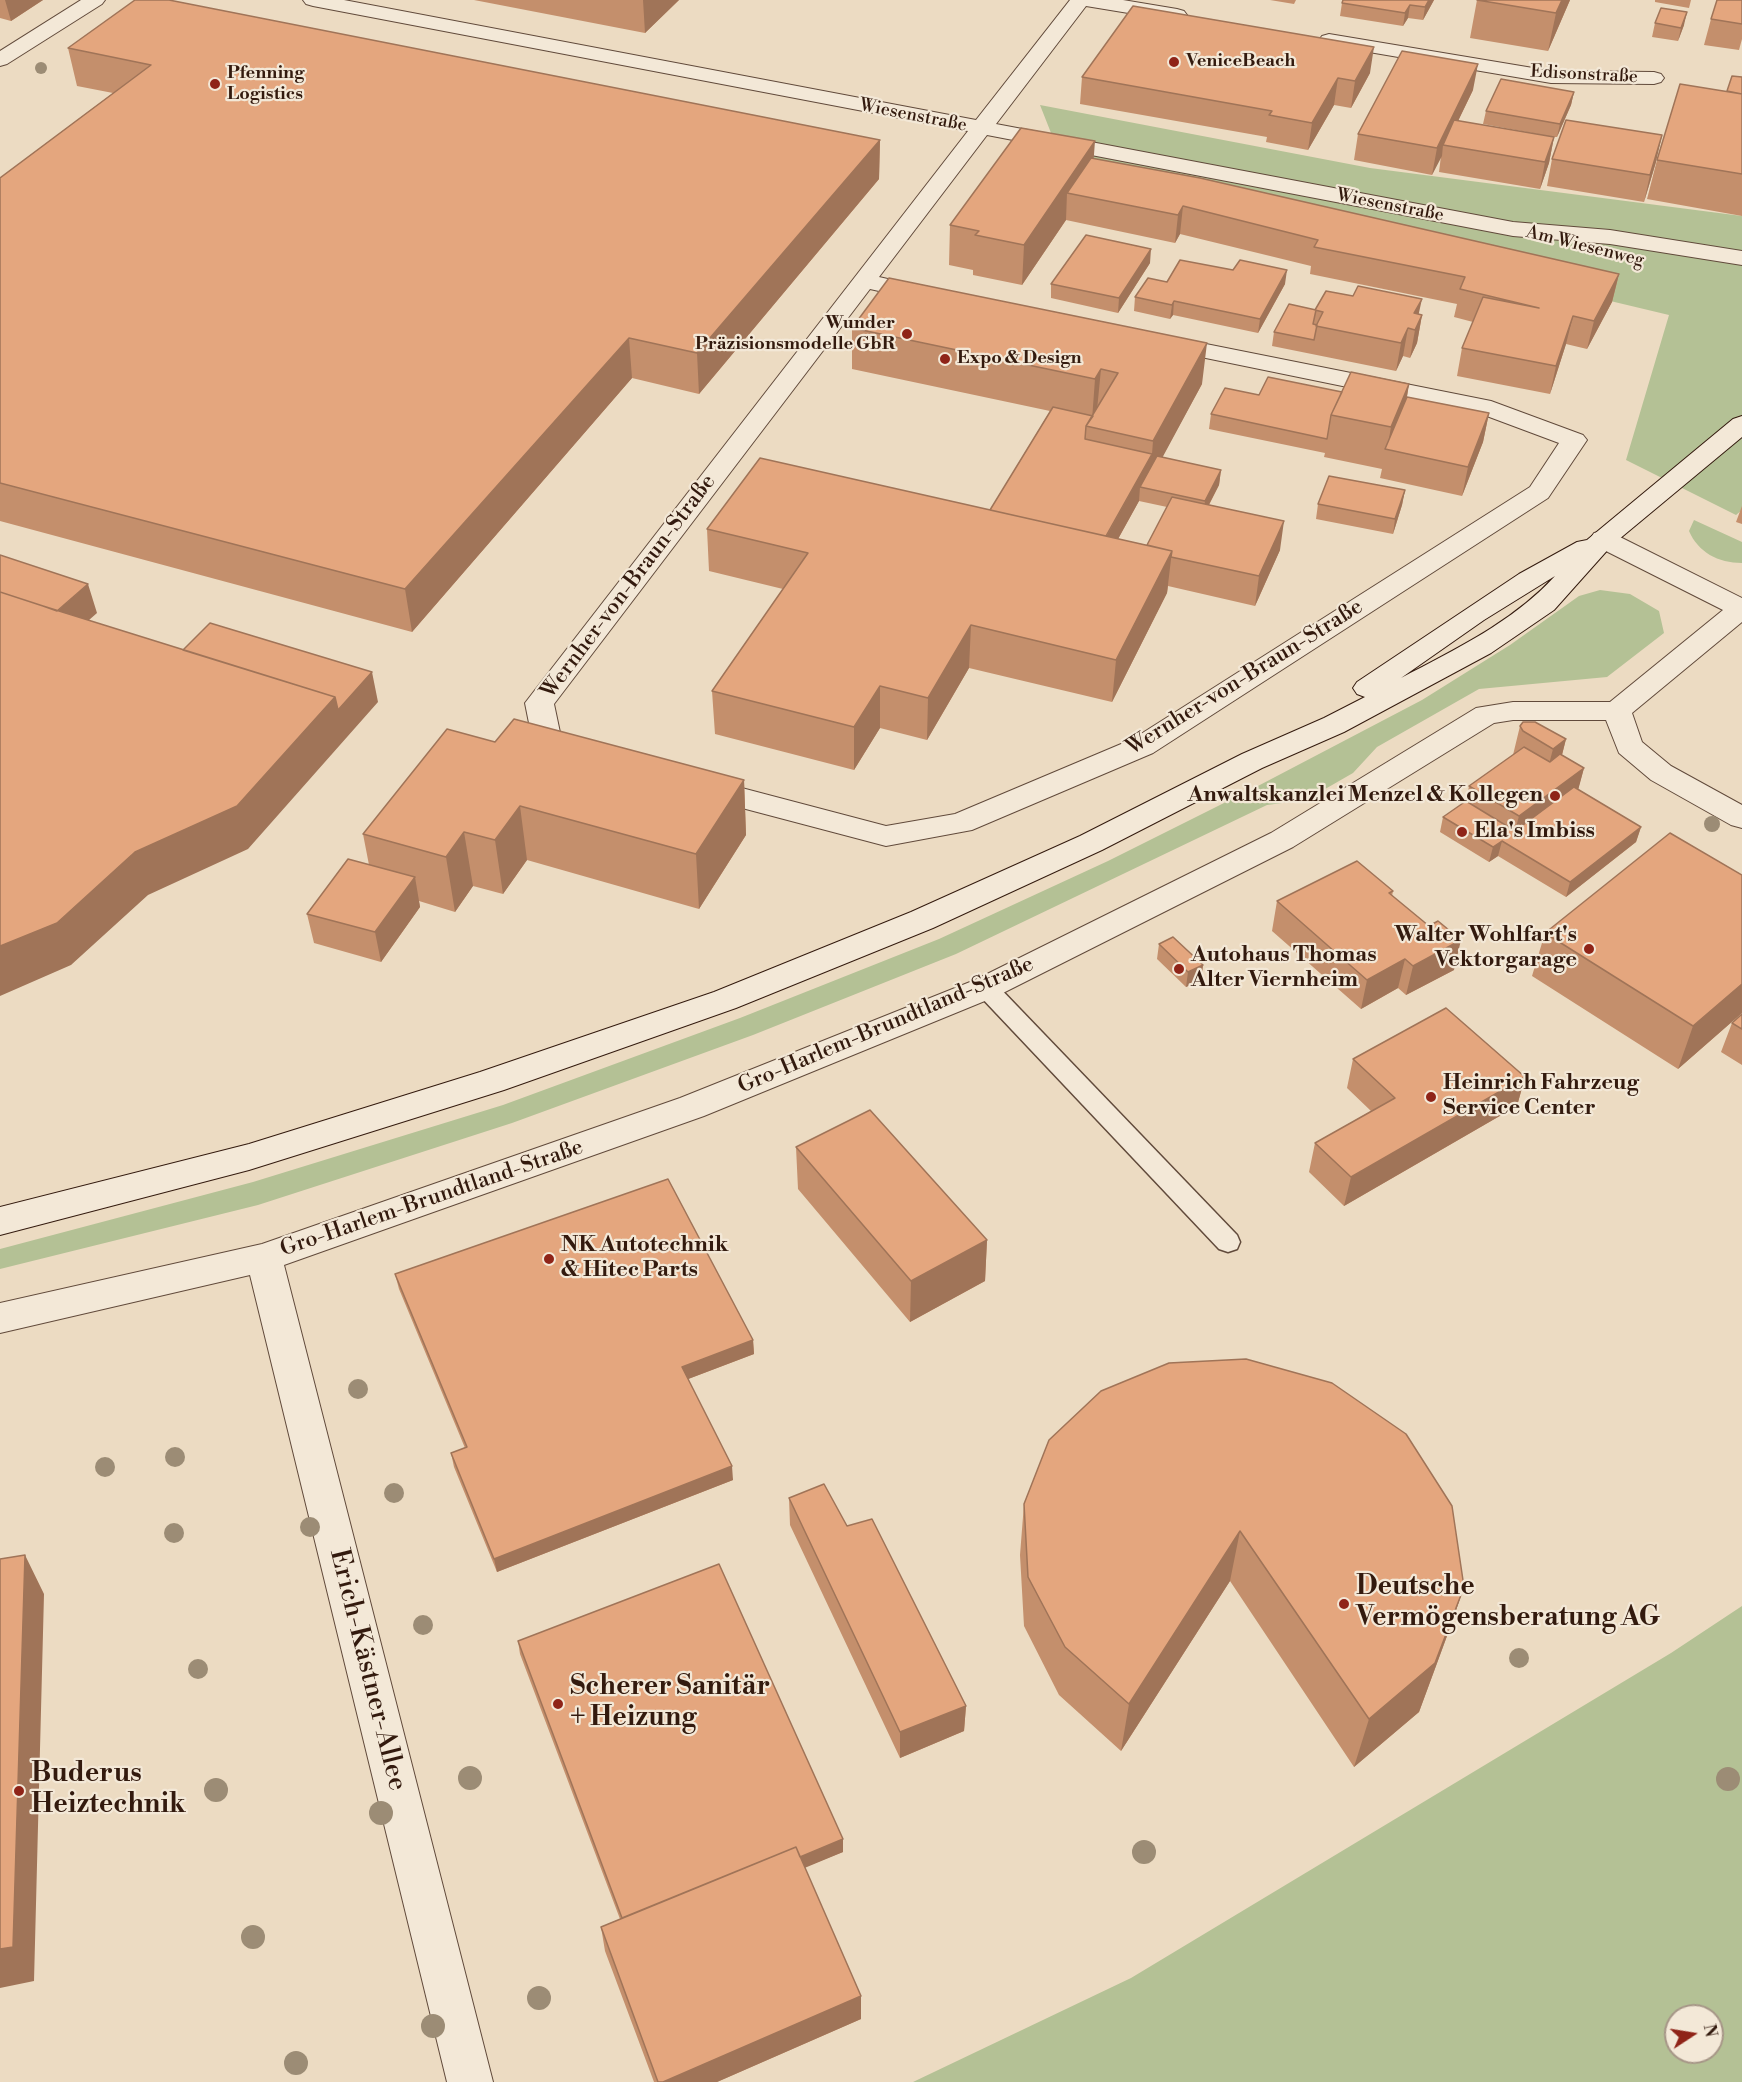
<!DOCTYPE html>
<meta charset="utf-8">
<style>
body{margin:0}
#map{position:relative;width:1742px;height:2082px;overflow:hidden;background:#ecdbc2;font-family:"Libre Bodoni",serif}
canvas{display:block}
.north{position:absolute;left:1664px;top:2004px;width:60px;height:60px;box-sizing:border-box;background:#f3e8d7;border:2px solid #a69687;border-radius:50%;rotate:78deg;font-size:16px;font-weight:700;line-height:24px;text-align:center;color:#331a0e}
.north::after{content:'';display:block;margin:auto;width:21px;height:27px;background:#8f2418;clip-path:polygon(50% 0,100% 100%,50% 72%,0 100%)}
</style>
<div id="map">
<canvas width="1742" height="2082"></canvas>
<div class="north">N</div>
</div>
<script>
const g = document.querySelector('canvas').getContext('2d');
g.lineJoin = 'round';
function fillPath(path, color) {
  g.fillStyle = color;
  g.fill(path, 'evenodd');
}
function stroke(path, color, width, dash) {
  g.strokeStyle = color;
  g.lineWidth = width;
  g.lineCap = dash ? 'butt' : 'round';
  g.setLineDash(dash || []);
  g.stroke(path);
}
function label(font, color, halo, rows, align = 'center') {
  g.font = font + ' "Libre Bodoni",serif';
  g.lineWidth = 4.5;
  g.setLineDash([]);
  g.textBaseline = 'middle';
  g.strokeStyle = halo;
  g.fillStyle = color;
  for (const [text, x, y, turn = 0] of rows) {
    g.save();
    g.translate(x, y);
    g.rotate((+turn || 0) * Math.PI / 180);
    g.textAlign = isNaN(turn) ? turn : align;
    if (halo) g.strokeText(text, 0, 0);
    g.fillText(text, 0, 0);
    g.restore();
  }
}
fillPath(new Path2D(`
 M1040 105 1370 168 1742 216V510L1736 515 1626 460 1669 315 1066 171Z
 M1694 520 1742 542V563C1718 563 1698 552 1689 531Z
 M1600 590 1630 594 1659 611 1664 633 1607 677 1479 689 1377 747 1353 773 1306 800 1267 805 956 954 753 1035 512 1123 258 1205 0 1269V1249L253 1182 503 1105 740 1018 939 939 1108 861 1256 787 1422 700 1510 645 1579 596Z
 M1742 1606V2082H913L1131 1978 1671 1653ZM1676 2016H1712V2052H1676Z`), '#b4c195');
const lane = new Path2D(`
 M986 980 994 982 1237 1235 1240 1242 1237 1249 1228 1252 1219 1249 978 994 975 988 978 982Z`);
const street = new Path2D(`
 M81 0H105L102 4 7 64 0 66V51Z
 M303 0H344L976 120 1070 0H1123L1177 9 1184 11 1187 15 1184 19 1177 21 1086 6 996 124 1513 222 1610 230 1742 251V265L1610 244 1513 236 987 135 879 277 936 290 940 295 936 300 928 302 870 289 554 704 562 742 582 747 587 754 582 761 572 764 539 755 534 748 525 703 968 131 313 6 306 4Z
 M1329 34 1551 71 1654 72 1661 74 1664 78 1661 82 1654 84 1551 83 1322 44 1319 40 1322 36Z
 M1161 335 1491 401 1583 435 1587 440 1548 498 1153 753 972 830 886 846 689 794 685 787 689 780 700 777 886 826 955 814 1133 739 1530 487 1559 443 1484 415 1152 347 1149 342 1152 337Z
 M1603 531 1612 533 1742 598V622L1632 713 1642 742 1671 766 1742 805V828L1731 825 1651 780 1619 753 1606 720H1513L1494 723 1293 847 997 996 704 1116 284 1265 493 2082H447L250 1275 0 1333V1303L262 1244 680 1098 975 980 1271 833 1476 708 1513 702H1610L1723 610 1594 545 1590 539 1594 533Z`);
const secondary = new Path2D(`
 M1742 416V437L1612 545 1554 610 1491 653 1344 732 1262 768 1102 850 933 928 736 1008 504 1090 249 1170 0 1235V1207L249 1144 480 1072 714 992 911 912 1080 836 1242 754 1324 718 1365 697 1357 694 1353 688 1357 682 1519 574 1577 542 1587 540 1733 419ZM1555 576C1513 622 1456 649 1401 678L1484 620Z`);
stroke(lane, '#614a3b', 3);
stroke(street, '#614a3b', 2);
stroke(secondary, '#331a0e', 2);
fillPath(lane, '#f3e8d7');
fillPath(street, '#f3e8d7');
fillPath(secondary, '#f3e8d7');
g.fillStyle = '#9c8c75';
for (const [x, y, r] of [
 [41,68,6],
 [1712,824,8],
 [358,1389,10],
 [175,1457,10],
 [105,1467,10],
 [394,1493,10],
 [310,1527,10],
 [174,1533,10],
 [423,1625,10],
 [1519,1658,10],
 [198,1669,10],
 [470,1778,12],
 [1728,1779,12],
 [216,1790,12],
 [381,1813,12],
 [1144,1852,12],
 [253,1937,12],
 [539,1998,12],
 [433,2026,12],
 [296,2063,12]
]) {
  g.beginPath();
  g.arc(x, y, r, 0, 2 * Math.PI);
  g.fill();
}
fillPath(new Path2D(`
 M0 0H43L11 21 0 18Z
 M474 0H679L645 33Z
 M1270 0H1296L1294 4Z
 M1434 0 1423 20 1408 18 1403 26 1340 16 1342 3Z
 M1477 0H1570L1548 51 1470 38Z
 M1655 0H1691L1689 8 1655 2Z
 M1742 0V39L1739 50 1704 45 1711 19Z
 M1655 23 1684 25 1678 41 1652 37Z
 M68 48 880 140 879 179 699 394 632 378 412 632 0 521V178L113 93 77 86Z
 M1370 73 1351 108 1334 105 1308 150 1266 142 1267 137 1080 104 1082 77Z
 M1742 78V216L1647 199 1657 160Z
 M1473 90 1458 121 1543 135 1483 124 1486 111 1574 92 1571 105 1557 137H1554L1549 163 1540 189 1439 172 1441 156 1432 175 1354 160 1358 134Z
 M1094 159 1619 274 1612 302 1587 349 1566 344 1550 394 1457 376 1462 348 1473 322 1454 317 1457 304 1310 274 1311 266 1180 234 1175 243 1066 220 1022 285 973 275V270L949 265 950 225Z
 M1552 159 1656 162 1644 202 1547 186Z
 M1150 263 1118 313 1051 298V284Z
 M1167 282 1285 284 1258 333 1173 315 1170 319 1134 311 1135 297Z
 M1316 310 1419 314 1422 315 1417 343 1410 358 1403 356 1396 371 1272 346 1274 332Z
 M852 328 1202 384 1162 457 1221 470 1219 485 1209 505 1280 550 1255 606 1168 586 1167 593 1112 702 969 668 927 740 880 728 854 770 715 734 712 691 783 589 709 571 707 529 990 510 1050 411 852 369ZM1139 501 1167 507 1147 545 1118 539Z
 M1409 384 1407 397 1489 413 1483 442 1462 496 1380 478 1382 469 1324 457 1325 453 1209 429 1211 414 1259 395 1342 392Z
 M1405 490 1402 505 1393 534 1316 519 1318 504Z
 M1742 506V524L1736 522Z
 M1520 726 1566 739 1562 755 1584 768 1578 789 1641 827 1636 842 1566 897 1498 856 1489 862 1440 832 1443 817 1466 801 1469 786 1513 755Z
 M495 742 744 780 746 835 699 909 527 860 503 894 473 886 455 912 419 901 420 907 381 962 314 943 307 914 369 865 363 834Z
 M1742 875V1013L1678 1069 1532 976 1545 933Z
 M1393 891 1392 896 1454 970 1406 995 1398 988 1361 1009 1272 931 1277 901Z
 M1159 944 1203 965 1201 980 1186 987 1157 959Z
 M1742 1014V1065L1721 1052 1732 1023Z
 M1353 1059 1525 1077 1517 1106 1344 1206 1309 1172 1315 1143 1371 1111 1347 1088Z
 M796 1147 987 1240 985 1281 910 1322 798 1189Z
 M395 1274 753 1340 754 1354 688 1379 733 1480 497 1572 454 1467 451 1453 465 1448 399 1289Z
 M1049 1440 1464 1587 1447 1636 1419 1712 1354 1767 1230 1581 1121 1751 1059 1695 1024 1626 1020 1555 1024 1504Z
 M789 1498 966 1706 964 1731 900 1758 790 1525Z
 M518 1641 843 1839V1852L805 1867 861 2019 717 2082H654L605 1951 601 1927 620 1919 520 1654Z`), '#c48f6c');
fillPath(new Path2D(`
 M5 0H43L11 21Z
 M643 0H679L645 33Z
 M1429 0H1434L1423 20 1425 7Z
 M1562 0H1570L1548 51 1556 13Z
 M1410 5 1408 18 1403 26 1405 13Z
 M1687 12 1684 25 1678 41 1681 28Z
 M1374 47 1370 73 1351 108 1355 81Z
 M1478 64 1473 90 1446 146 1443 145 1442 156 1432 175 1437 148Z
 M1338 78 1334 105 1308 150 1312 123Z
 M1574 92 1571 105 1557 137 1560 124Z
 M1662 135 1656 162 1644 202 1650 175Z
 M1554 137 1549 163 1540 189 1545 162Z
 M880 140 879 179 699 394 697 353Z
 M1095 141 1092 181 1067 193 1066 220 1022 285 1024 245Z
 M1183 206 1180 234 1175 243 1178 215Z
 M1151 249 1150 263 1118 313 1119 298Z
 M1287 270 1285 284 1258 333 1260 319Z
 M1619 274 1612 302 1587 349 1594 321Z
 M1422 299 1416 326 1414 313Z
 M1174 301 1173 315 1170 319 1172 305Z
 M1422 315 1417 343 1410 358 1415 330Z
 M1573 316 1566 344 1550 394 1556 366Z
 M1408 328 1403 356 1396 371 1401 343Z
 M629 338 632 378 412 632 405 589Z
 M1207 343 1202 384 1146 488 1140 487 1139 501 1097 577 1100 548 1152 454 1153 441Z
 M1101 369 1097 410 1092 420 1095 379Z
 M1409 384 1402 425 1387 450 1391 427Z
 M1489 413 1483 442 1462 496 1468 467Z
 M1221 470 1219 485 1203 516 1205 501Z
 M1405 490 1402 505 1393 534 1395 519Z
 M1284 521 1280 550 1255 606 1259 576Z
 M1172 551 1167 593 1112 702 1116 660Z
 M88 584 97 613 56 649 47 620Z
 M971 625 969 668 927 740 928 698Z
 M372 672 378 702 248 849 148 895 71 965 0 996V946L135 852 335 697Z
 M880 686V728L854 770V727Z
 M1566 739 1555 782 1542 791 1553 749Z
 M1584 768 1576 798 1511 846 1519 816Z
 M744 780 746 835 699 909 696 854Z
 M520 806 527 860 503 894 495 840Z
 M1641 827 1636 842 1566 897 1570 882Z
 M464 832 473 886 455 912 446 857Z
 M1502 841 1498 856 1489 862 1493 847Z
 M415 877 420 907 381 962 375 932Z
 M1461 940 1454 970 1406 995 1413 966Z
 M1405 959 1398 988 1361 1009 1367 980Z
 M1203 965 1201 980 1186 987 1188 972Z
 M1742 984V1013L1678 1069 1693 1026Z
 M1525 1077 1517 1106 1344 1206 1351 1177Z
 M987 1240 985 1281 910 1322 911 1281Z
 M753 1340 754 1354 683 1381 682 1367Z
 M732 1466 733 1480 497 1572 494 1559Z
 M1240 1531 1230 1581 1121 1751 1129 1704Z
 M25 1555 44 1594 34 1981 0 1988V1949Z
 M1464 1587 1447 1636 1419 1712 1354 1767 1369 1719Z
 M966 1706 964 1731 900 1758V1732Z
 M843 1839V1852L629 1941 626 1929Z
 M861 1996V2019L717 2082H663Z`), '#a07458');
const building = new Path2D(`
 M135 0H169L880 140 697 353 629 338 405 589 0 483V178L151 65 68 48Z
 M1343 0H1429L1425 7 1410 5 1405 13 1342 3Z
 M1477 0H1562L1556 13Z
 M1717 0H1742V24L1711 19Z
 M1133 6 1374 47 1355 81 1338 78 1312 123 1269 115 1272 111 1082 77Z
 M1661 8 1687 12 1681 28 1655 23Z
 M1402 51 1478 64 1437 148 1358 134Z
 M1732 76 1742 77V94L1727 91Z
 M1501 79 1574 92 1560 124 1486 111Z
 M1680 84 1742 94V174L1657 160Z
 M1454 120 1554 137 1545 162 1443 145Z
 M1566 120 1662 135 1650 175 1552 159Z
 M1021 128 1095 141 1024 245 975 235 979 231 950 225Z
 M1091 158 1200 178 1619 274 1594 321 1573 316 1556 366 1462 348 1483 297 1539 308 1460 289 1465 277 1314 247 1318 240 1183 206 1178 215 1067 193Z
 M1086 235 1151 249 1119 298 1051 284Z
 M1180 260 1233 270 1240 260 1287 270 1260 319 1174 301 1172 305 1135 297 1148 278 1167 282Z
 M889 278 1207 343 1153 441 1086 426 1118 373 1101 369 1095 379 852 328Z
 M1358 286 1422 299 1414 313 1422 315 1415 330 1408 328 1401 343 1316 326 1323 312 1315 310 1326 291 1353 296Z
 M1289 304 1316 310 1313 324 1317 325 1314 340 1274 332Z
 M1351 372 1409 384 1391 427 1331 415Z
 M1268 377 1342 392 1331 415 1327 439 1211 414 1225 388 1259 395Z
 M1407 397 1489 413 1468 467 1385 449Z
 M1053 407 1093 416 1086 426 1085 439 1152 454 1106 536 990 510Z
 M1157 456 1221 470 1205 501 1140 487Z
 M760 458 1172 551 1116 660 971 625 928 698 880 686 854 727 712 691 808 553 707 529Z
 M1329 476 1405 490 1395 519 1318 504Z
 M1172 497 1284 521 1259 576 1171 557 1172 551 1147 545Z
 M0 555 88 584 57 611 43 606 0 592Z
 M0 592 43 606 335 697 237 806 135 852 57 923 0 946Z
 M210 623 372 672 338 710 335 697 183 650Z
 M514 719 744 780 696 854 520 806 495 840 464 832 446 857 363 834 447 729 495 742Z
 M1523 722H1535L1566 739 1553 749 1523 731 1520 726Z
 M1524 747 1550 762 1560 754 1584 768 1519 816 1469 786Z
 M1574 787 1641 827 1570 882 1502 841 1493 847 1443 817 1466 801 1515 831Z
 M1670 833 1742 875V984L1693 1026 1545 933Z
 M348 859 415 877 375 932 307 914Z
 M1357 861 1393 891 1389 893 1429 926 1438 921 1461 940 1413 966 1405 959 1367 980 1277 901Z
 M1173 937 1203 965 1188 972 1159 944Z
 M1446 1008 1525 1077 1351 1177 1315 1143 1395 1098 1353 1059Z
 M1742 1014V1029L1732 1023Z
 M870 1110 987 1240 911 1281 796 1147Z
 M668 1179 753 1340 682 1367 732 1466 494 1559 451 1453 467 1447 395 1274Z
 M1246 1359 1332 1383 1406 1434 1452 1506 1464 1587 1435 1663 1369 1719 1240 1531 1129 1704 1065 1647 1028 1577 1024 1504 1049 1440 1101 1391 1169 1363Z
 M824 1484 847 1526 872 1519 966 1706 900 1732 789 1498Z
 M25 1555 13 1947 0 1949V1559Z
 M719 1564 843 1839 800 1857 796 1847 622 1918 518 1641Z
 M796 1847 861 1996 663 2082H658L601 1927Z`);
fillPath(building, '#e4a67e');
stroke(building, '#a07458', 1.5);
for (const [x, y, r, color] of [
 [1174,62,6,"#8f2418"],
 [215,84,6,"#8f2418"],
 [907,334,6,"#8f2418"],
 [945,359,6,"#8f2418"],
 [1555,796,6,"#8f2418"],
 [1462,832,6,"#8f2418"],
 [1589,949,6,"#8f2418"],
 [1179,969,6,"#8f2418"],
 [1431,1097,6,"#8f2418"],
 [549,1259,6,"#8f2418"],
 [1344,1604,6,"#8f2418"],
 [558,1704,6,"#8f2418"],
 [19,1791,6,"#8f2418"]
]) {
  const dot = new Path2D();
  dot.arc(x, y, r, 0, 2 * Math.PI);
  g.fillStyle = color;
  g.fill(dot);
  stroke(dot, '#f3e8d7', 2);
}
label('bold 18px', '#331a0e', '#f3e8d7', [
 ["VeniceBeach",1186,62],
 ["Pfenning",227,74],
 ["Logistics",227,95],
 ["Wunder",895,324,"right"],
 ["Präzisionsmodelle GbR",895,345,"right"],
 ["Expo & Design",957,359]
], 'left');
label('18px', '#331a0e', '#f3e8d7', [
 ["Edisonstraße",1584,75,3],
 ["Wiesenstraße",913,116,11],
 ["Wiesenstraße",1390,206,11],
 ["Am Wiesenweg",1585,247,14]
]);
label('22px', '#331a0e', '#f3e8d7', [
 ["Wernher-von-Braun-Straße",629,587,-53],
 ["Wernher-von-Braun-Straße",1245,678,-32],
 ["Gro-Harlem-Brundtland-Straße",886,1026,-23],
 ["Gro-Harlem-Brundtland-Straße",432,1199,-19]
]);
label('bold 22px', '#331a0e', '#f3e8d7', [
 ["Anwaltskanzlei Menzel & Kollegen",1543,796,"right"],
 ["Ela's Imbiss",1474,832],
 ["Walter Wohlfart's",1577,936,"right"],
 ["Vektorgarage",1577,961,"right"],
 ["Autohaus Thomas",1191,956],
 ["Alter Viernheim",1191,981],
 ["Heinrich Fahrzeug",1443,1084],
 ["Service Center",1443,1109],
 ["NK Autotechnik",561,1246],
 ["& Hitec Parts",561,1271]
], 'left');
label('bold 27px', '#331a0e', '#f3e8d7', [
 ["Deutsche",1356,1588],
 ["Vermögensberatung AG",1356,1619],
 ["Scherer Sanitär",570,1688],
 ["+ Heizung",570,1719],
 ["Buderus",31,1775],
 ["Heiztechnik",31,1806]
], 'left');
label('27px', '#331a0e', '#f3e8d7', [
 ["Erich-Kästner-Allee",367,1670,76]
]);
</script>
